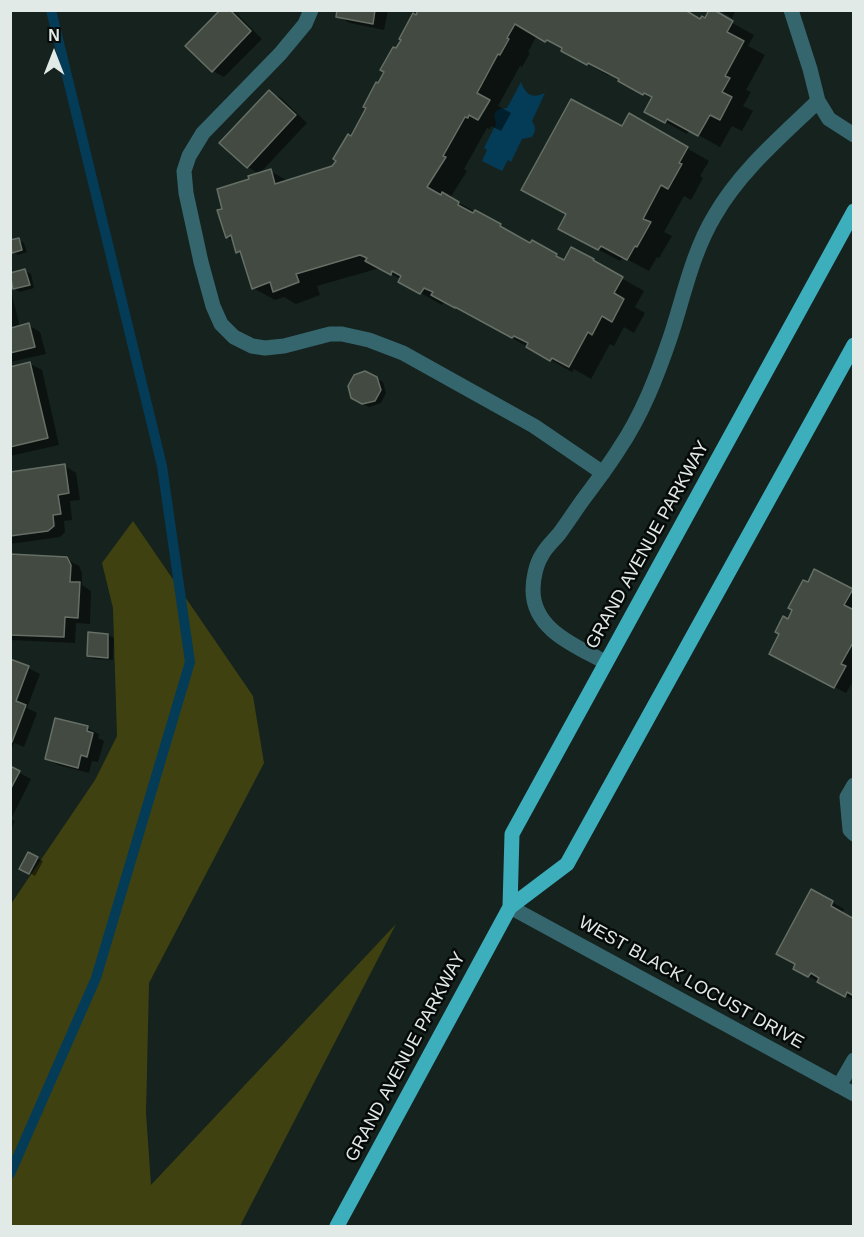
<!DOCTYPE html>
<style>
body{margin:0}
#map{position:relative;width:864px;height:1237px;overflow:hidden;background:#16221e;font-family:Helvetica,sans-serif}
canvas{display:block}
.frame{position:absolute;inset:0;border:12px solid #e2eae8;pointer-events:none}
.north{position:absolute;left:24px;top:24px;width:60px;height:60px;-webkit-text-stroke:4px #060a08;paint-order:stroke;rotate:0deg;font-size:16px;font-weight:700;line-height:24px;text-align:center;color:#e2eae8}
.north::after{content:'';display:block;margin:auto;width:21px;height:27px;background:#e2eae8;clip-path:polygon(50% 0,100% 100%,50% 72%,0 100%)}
</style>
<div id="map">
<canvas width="864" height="1237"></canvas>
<div class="frame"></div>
<div class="north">N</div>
</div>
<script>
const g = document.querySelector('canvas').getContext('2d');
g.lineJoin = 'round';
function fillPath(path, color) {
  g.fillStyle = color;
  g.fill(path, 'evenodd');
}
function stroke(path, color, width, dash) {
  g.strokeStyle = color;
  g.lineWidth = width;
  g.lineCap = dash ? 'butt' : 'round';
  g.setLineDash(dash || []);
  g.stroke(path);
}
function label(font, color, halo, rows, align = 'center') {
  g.font = font + ' Helvetica,sans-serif';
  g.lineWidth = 5;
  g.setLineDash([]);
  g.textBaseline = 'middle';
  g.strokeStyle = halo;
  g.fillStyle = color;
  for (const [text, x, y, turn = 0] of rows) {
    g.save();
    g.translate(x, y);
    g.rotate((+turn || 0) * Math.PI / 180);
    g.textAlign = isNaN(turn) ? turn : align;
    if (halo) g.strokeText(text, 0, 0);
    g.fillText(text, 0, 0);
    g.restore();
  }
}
fillPath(new Path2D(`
 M133 521 253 696 264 763 149 983 146 1113 151 1185 396 924 240 1226H11V904L95 780 117 736 113 608 102 563Z`), '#3f4210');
fillPath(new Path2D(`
 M521 82C526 95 532 99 545 93L532 121C536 127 536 131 532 137L522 139 511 162 508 160 502 171 482 161 487 150 484 148 496 124 494 115C497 108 500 109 507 108Z`), '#043b57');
fillPath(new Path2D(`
 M230 10 237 14 262 39 224 77 213 71Z
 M339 10H388L384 30 350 23 338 16Z
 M719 10H736L732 18Z
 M711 11 754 35 748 46 765 55 746 90 751 92 743 106 753 111 742 131 732 126 720 147 689 130 687 134 646 111 653 99 620 81V80L610 74 609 76 537 35 528 52 530 53 522 67 520 66 498 106 511 113 501 131 491 126 490 129 487 128 464 169 467 171 450 198 500 225 531 244 532 242 566 261 614 274 644 291 635 307 645 313 634 333 624 327 614 346 610 344 591 379 574 369 572 372 477 318V319L444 302 442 305 400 281 401 279 380 268 317 286 320 295 296 304 284 297 275 300 253 288 242 255 238 252 234 241 227 237 224 210 251 180 270 171 288 181 333 167 351 138 413 15 701 21 706 20Z
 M269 92 281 98 307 123 259 174 248 167Z
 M630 115 709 161 700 176 703 178 691 200 684 196 664 232 672 236 659 258 657 257 649 271 623 257 620 261 582 241 622 128Z
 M18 240 24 243 27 252 18 255 13 252Z
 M25 271 31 274 34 288 20 292 14 288Z
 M10 287 20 327 28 325 40 332 46 354 10 362Z
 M30 364 42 370 59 445 10 456V368Z
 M365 373 383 382 386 393 381 403 369 407 352 398Z
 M65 466 76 473 80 500 70 501 72 520 64 521 65 532 60 537 10 544V473Z
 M10 556 66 559 79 566 82 573V585L91 591 90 624 76 623 75 643 10 640Z
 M815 571 854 592V669L852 671 854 672V680L846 693 782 660 788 621Z
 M90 634 108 635 114 638 113 660 94 659 88 656Z
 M10 661 28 668 40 674 27 708 37 713 24 747 14 743 12 748 10 747Z
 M87 728 99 734 98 738 104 741 98 762 92 761 89 773 58 765 46 758Z
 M10 768 31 779 11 819 15 821 10 831Z
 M29 854 43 861 35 876 21 868Z
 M812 891 844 909 842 914 854 920V1000L806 975Z`), '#0007');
stroke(new Path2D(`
 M10 1174 96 978 190 662 162 466 51 10`), '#043b57', 10);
const building = new Path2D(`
 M220 10H230L251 31 212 72 185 46Z
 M337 10H375L373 24 336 17Z
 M418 10H685L700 19 702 16 705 18 709 10H714L733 21 727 32 744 41 725 76 730 78 722 92 732 97 720 120 710 115 698 136 667 119 665 123 644 112 652 97 644 93 643 95 618 81 619 79 588 63 587 65 561 51 562 48 547 40 545 42 515 24 507 38 509 39 500 55 498 54 477 93 490 100 478 120 469 115 468 118 465 117 443 156 446 157 427 187 441 195 442 192 459 202 458 205 473 213 475 210 501 224 500 226 530 243 532 240 557 254 556 256 564 260 571 247 594 259 593 260 623 277 614 293 624 299 612 322 602 316 592 335 588 332 569 367 552 358 550 361 526 347 528 343 514 336 512 338 455 307V308L431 295 433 292 424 288 420 294 398 282 401 276 392 271 391 275 365 261 367 258 360 255 296 274 299 282 273 292 270 282 252 289 240 251 236 253 231 235 226 238 217 210 222 209 217 189 249 179 248 176 271 169 275 184 332 166 336 161 333 159 348 134 351 136 366 108 363 107 376 82 378 83 384 72 380 70 393 47 396 48 401 40 399 39 413 13 416 15Z
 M269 90 296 115 247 168 219 143Z
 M571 99 622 126 629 113 688 147 679 163 682 164 668 189 661 185 643 219 651 222 637 247 635 246 627 260 601 246 598 250 558 229 566 214 521 190Z
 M19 238 22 250 12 253 10 240Z
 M25 269 30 285 13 289 10 273Z
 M29 323 35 347 10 353V325L11 328Z
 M30 362 48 438 10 447V367Z
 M365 371 377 377 381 390 375 401 362 404 351 398 348 386 354 375Z
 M65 464 69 493 58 495 61 514 53 515 54 526 48 531 10 536V472Z
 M10 554 67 557 71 565 70 582H80L78 618 65 617 64 637 10 635Z
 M814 569 853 589 844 605 854 610V641L841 664 846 666 834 688 769 654 779 634 775 632 783 616 788 619 792 610 788 608 803 580 808 582Z
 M88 632 108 634V658L87 656Z
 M10 659 29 666 16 701 26 705 12 742 10 741Z
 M55 718 88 726 87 731 93 733 87 757 81 755 78 768 45 759Z
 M10 766 20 771 10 790Z
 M28 852 38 857 29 874 19 869Z
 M811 889 833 901 831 906 854 919V996L847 992 845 997 817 982 819 978 811 973 808 977 793 969 795 964 776 954Z`);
fillPath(building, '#424a42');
stroke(building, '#666f66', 1.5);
stroke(new Path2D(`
 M311 10 305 24 280 54 203 133 189 156 184 171 186 193 201 262 213 306 221 324 234 337 252 346 265 348 284 346 330 334H342L369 340 403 353 534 426 603 473
 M791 10 810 69 818 101 829 119 854 135
 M605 662C576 646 533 630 533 590 533 579 536 564 542 555 546 547 553 541 559 534 568 522 576 509 585 497 597 481 609 465 619 449 642 415 657 376 670 338 684 296 692 253 715 215 741 170 781 137 818 101
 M854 785 847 797 850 830 854 834
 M510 907 854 1094
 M839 1086 854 1060`), '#35666d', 15);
stroke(new Path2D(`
 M510 907 512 834 854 211
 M337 1226 510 907 567 864 854 345`), '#3caebc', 15);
label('18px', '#e2eae8', '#060a08', [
 ["GRAND AVENUE PARKWAY",648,545,-61],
 ["WEST BLACK LOCUST DRIVE",691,983,29],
 ["GRAND AVENUE PARKWAY",406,1057,-62]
]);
</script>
